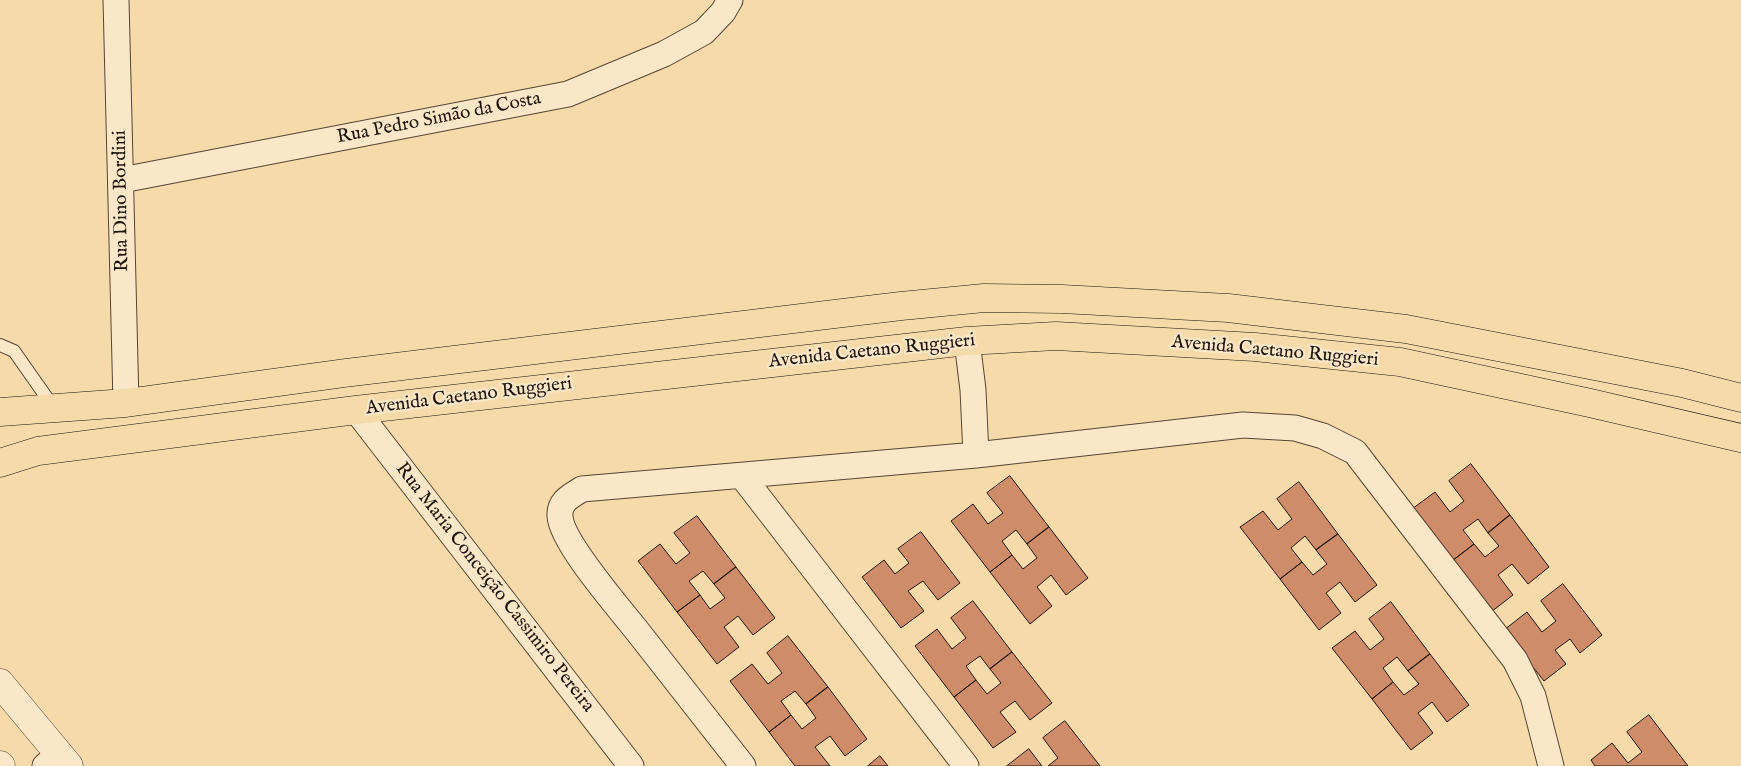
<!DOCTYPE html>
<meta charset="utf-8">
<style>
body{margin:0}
canvas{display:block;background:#f6daaa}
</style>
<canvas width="1741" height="766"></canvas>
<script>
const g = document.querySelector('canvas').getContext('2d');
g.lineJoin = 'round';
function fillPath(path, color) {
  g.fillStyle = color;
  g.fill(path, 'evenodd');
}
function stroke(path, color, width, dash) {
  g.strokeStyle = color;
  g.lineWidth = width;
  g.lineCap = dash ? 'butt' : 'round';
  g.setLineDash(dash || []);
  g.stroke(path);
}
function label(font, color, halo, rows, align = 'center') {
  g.font = font + ' "IM FELL English",serif';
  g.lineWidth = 4.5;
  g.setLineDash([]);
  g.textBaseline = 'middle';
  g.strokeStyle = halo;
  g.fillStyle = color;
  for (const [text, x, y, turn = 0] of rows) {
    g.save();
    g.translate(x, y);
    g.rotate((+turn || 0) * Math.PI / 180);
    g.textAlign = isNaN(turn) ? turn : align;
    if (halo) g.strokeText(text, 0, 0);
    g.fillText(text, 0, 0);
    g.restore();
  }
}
const building = new Path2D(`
 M1471 464 1510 515 1488 533 1478 519 1463 530 1474 544 1452 561 1412 509 1435 492 1450 512 1464 501 1449 481Z
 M1010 476 1049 527 1027 544 1016 530 1002 541 1012 555 990 572 951 521 973 504 988 524 1003 513 987 493Z
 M1299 482 1338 534 1316 550 1305 536 1291 548 1302 562 1280 579 1240 527 1263 511 1278 530 1292 519 1277 499Z
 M1510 515 1549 567 1528 584 1512 564 1498 575 1513 595 1491 612 1452 561 1474 544 1485 557 1499 546 1488 533Z
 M697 516 736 567 714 584 703 571 689 581 700 595 677 612 638 561 660 544 676 564 690 553 674 533Z
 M1049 527 1088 578 1066 595 1051 575 1037 587 1052 606 1030 624 990 572 1012 555 1023 569 1037 558 1027 544Z
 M921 532 960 583 938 600 923 581 908 591 924 611 901 628 862 577 884 560 895 574 909 563 898 549Z
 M1338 534 1377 585 1355 602 1340 582 1326 593 1341 613 1319 630 1280 579 1302 562 1313 575 1327 564 1316 550Z
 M736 567 775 618 753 635 738 616 724 627 739 647 717 664 677 612 700 595 710 609 725 598 714 584Z
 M1563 584 1602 635 1580 653 1570 639 1555 650 1566 664 1544 681 1504 630 1527 612 1542 632 1556 621 1541 601Z
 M973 601 1012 652 990 669 980 656 966 666 976 680 954 697 915 646 937 629 952 649 966 638 951 618Z
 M1391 602 1430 654 1408 671 1397 657 1383 668 1393 682 1372 699 1332 648 1355 631 1370 650 1384 639 1369 619Z
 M788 636 828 687 806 704 795 691 781 701 791 715 769 732 730 681 752 664 768 684 782 673 767 653Z
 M1012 652 1052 703 1030 720 1015 701 1000 712 1016 732 993 748 954 697 976 680 987 694 1001 683 990 669Z
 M1430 654 1469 705 1447 722 1432 702 1418 713 1433 733 1411 750 1372 699 1393 682 1404 695 1419 684 1408 671Z
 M828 687 867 739 845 756 830 736 815 747 830 766H795L769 732 791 715 802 729 816 718 806 704Z
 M1649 715 1688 766H1595L1591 760 1612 743 1628 763 1642 752 1627 732Z
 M1065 721 1100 766H1048L1058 758 1043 738Z
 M1029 749 1042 766H1007Z
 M880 756 888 766H868Z`);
fillPath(building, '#cf8c68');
stroke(building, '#20150e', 1);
const service = new Path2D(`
 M0 345 14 351 54 408`);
const minor = new Path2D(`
 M116 0 126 403
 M122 180 568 94 664 54 704 32 723 12 730 0
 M967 341 973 390 976 455
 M356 410 631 766
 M742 476 966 766
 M45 766 59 754
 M743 766C708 721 673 676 638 632 620 609 561 542 560 516 559 501 571 496 582 489L976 455 1243 425 1295 428 1323 436 1355 452 1515 660 1533 696 1551 766`);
const tertiary = new Path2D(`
 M0 683 69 766
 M0 765 1 766`);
const primary = new Path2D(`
 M0 412 126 403 345 373 901 306 984 298 1062 299 1228 308 1406 329 1682 383 1741 398
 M0 463 38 451 356 410 967 341 1056 336 1255 347 1400 362 1590 403 1741 438`);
stroke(service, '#564635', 14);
stroke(minor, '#564635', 27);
stroke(tertiary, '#564635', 29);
stroke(primary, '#20150e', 29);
stroke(service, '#f9e7c8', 12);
stroke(minor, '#f9e7c8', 25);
stroke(tertiary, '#f9e7c8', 28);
stroke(primary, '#f6daaa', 28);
label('19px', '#20150e', '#f9e7c8', [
 ["Rua Pedro Simão da Costa",439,119,-11],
 ["Rua Dino Bordini",122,201,-91],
 ["Avenida Caetano Ruggieri",872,352,-6],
 ["Avenida Caetano Ruggieri",1275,352,5],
 ["Avenida Caetano Ruggieri",469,397,-7],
 ["Rua Maria Conceição Cassimiro Pereira",494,588,52]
]);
</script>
